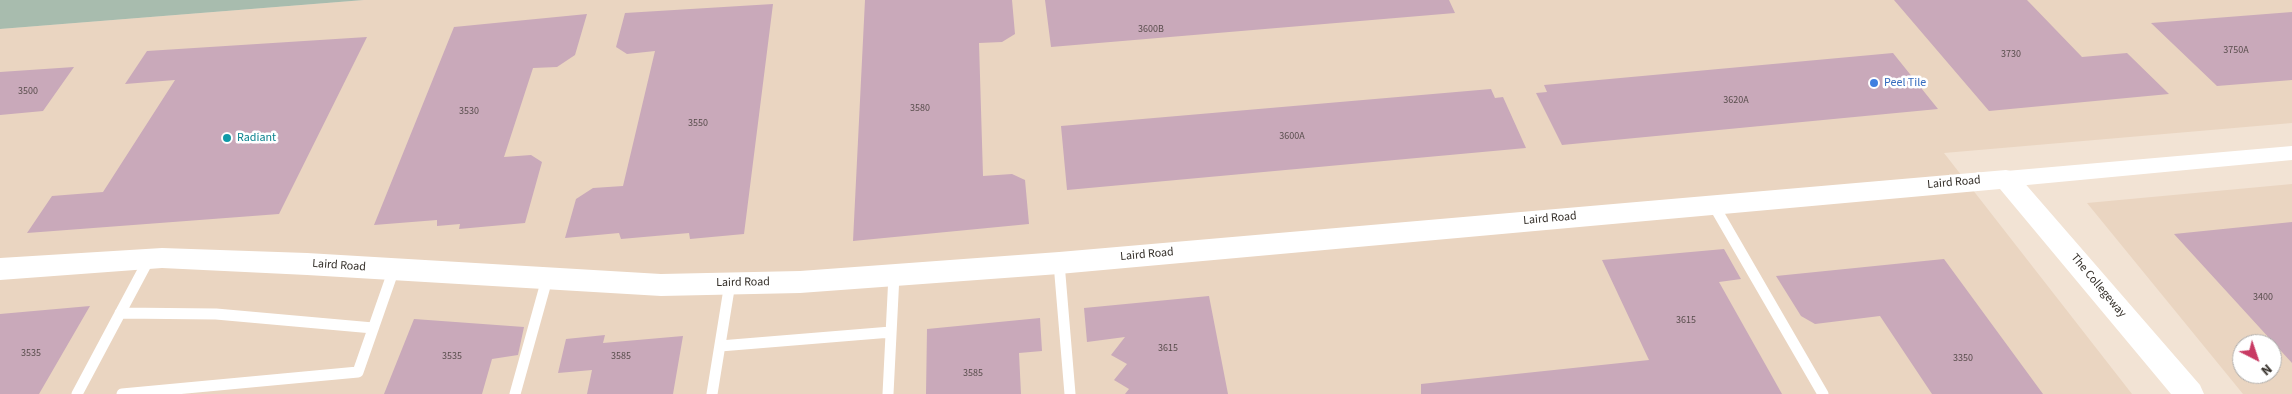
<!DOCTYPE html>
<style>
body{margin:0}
#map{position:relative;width:2292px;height:394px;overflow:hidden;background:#f2e3d4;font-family:"Source Sans 3",sans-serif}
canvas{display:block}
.north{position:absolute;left:2232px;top:334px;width:50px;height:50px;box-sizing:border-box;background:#fff;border:1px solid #adaba9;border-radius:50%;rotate:139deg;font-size:14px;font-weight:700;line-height:20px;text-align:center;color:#332e28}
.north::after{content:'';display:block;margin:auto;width:18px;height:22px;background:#c83a63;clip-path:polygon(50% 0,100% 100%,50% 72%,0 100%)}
</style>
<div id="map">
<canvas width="2292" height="394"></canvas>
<div class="north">N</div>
</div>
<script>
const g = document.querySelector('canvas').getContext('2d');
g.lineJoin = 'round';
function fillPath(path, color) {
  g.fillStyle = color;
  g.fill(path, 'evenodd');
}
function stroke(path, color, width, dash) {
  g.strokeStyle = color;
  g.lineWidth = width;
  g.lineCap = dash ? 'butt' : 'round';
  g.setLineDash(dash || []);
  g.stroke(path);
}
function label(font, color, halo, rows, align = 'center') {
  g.font = font + ' "Source Sans 3",sans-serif';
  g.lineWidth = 5;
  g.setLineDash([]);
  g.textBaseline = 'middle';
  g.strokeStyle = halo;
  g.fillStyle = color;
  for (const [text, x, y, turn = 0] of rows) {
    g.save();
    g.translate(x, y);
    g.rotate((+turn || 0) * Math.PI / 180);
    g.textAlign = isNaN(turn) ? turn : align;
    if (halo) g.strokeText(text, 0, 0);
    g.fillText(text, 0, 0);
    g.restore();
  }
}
fillPath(new Path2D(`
 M364 0H2292V123L1944 153 2132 394H0V29Z
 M2292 184V394H2243L2087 203ZM2242 344H2272V374H2242Z`), '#ead5c1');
fillPath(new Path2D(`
 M0 0H364L0 29Z`), '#a8bcae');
fillPath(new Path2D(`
 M865 0H1012L1015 34 1002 42 979 43 983 176 1012 174 1025 180 1029 224 853 241Z
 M1045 0H1449L1455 13 1051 47Z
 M1894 0H2027L2082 57 2127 53 2169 94 1989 111Z
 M773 4 744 234 690 239 689 233 621 239 619 233 565 238 576 199 593 188 623 186 655 51 627 54 616 47 625 13Z
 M2292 12V80L2217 86 2151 23Z
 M587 14 575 55 557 67 533 68 504 157 531 155 542 162 525 223 459 229 460 224 437 226V220L374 225 454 27Z
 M367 37 279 214 27 233 52 196 103 192 175 80 125 84 147 51Z
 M1893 53 1938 109 1562 145 1536 93 1547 92 1544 85Z
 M74 67 43 111 0 115V72Z
 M1491 89 1495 98 1503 97 1526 148 1067 190 1061 126Z
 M2292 222V363L2174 234Z
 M1724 249 1741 279 1719 282 1782 394H1421V384L1649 360 1602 260Z
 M1944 259 2043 394H1932L1880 316 1815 324 1801 316 1776 276Z
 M1209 296 1228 394H1125L1129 389 1114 380 1127 364 1111 355 1125 337 1087 342 1084 308Z
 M90 306 39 394H0V314Z
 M1040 318 1042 351 1019 353 1021 394H926L927 329Z
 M414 319 524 327 518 355 492 359 482 394H384Z
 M605 335 603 343 683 336 673 394H587L592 370 558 373 566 339Z`), '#c9a9ba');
stroke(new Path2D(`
 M1713 204 1823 394
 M1059 263 1070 394
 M120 313 216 314 373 328
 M720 346 891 332
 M77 394 149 259
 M122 394 358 372 394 269
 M515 394 547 279
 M712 394 730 283
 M888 394 894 275`), '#fff', 11);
fillPath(new Path2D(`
 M2292 146V160L2006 187 1999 184 1996 179 1999 174 2006 171Z`), '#fff');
fillPath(new Path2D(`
 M2006 170 2015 172 2200 385 2204 394H2171L2000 189 1059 274 800 293 661 296 307 275 162 268 0 280V258L162 248 307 253 661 274 800 271 1059 252Z`), '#fff');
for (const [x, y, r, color] of [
 [1874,83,5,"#3f7fe0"],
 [227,138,5,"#0f9aa8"]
]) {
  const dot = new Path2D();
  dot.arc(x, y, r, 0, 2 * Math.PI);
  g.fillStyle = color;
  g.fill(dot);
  stroke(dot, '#fff', 2);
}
label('10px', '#584d4c', null, [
 ["3600B",1151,30],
 ["3750A",2236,51],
 ["3730",2011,55],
 ["3500",28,92],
 ["3620A",1736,101],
 ["3580",920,109],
 ["3530",469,112],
 ["3550",698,124],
 ["3600A",1292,137],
 ["3400",2263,298],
 ["3615",1686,321],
 ["3615",1168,349],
 ["3535",31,354],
 ["3535",452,357],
 ["3585",621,357],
 ["3350",1963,359],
 ["3585",973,374]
]);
label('12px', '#366cbe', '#fff', [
 ["Peel Tile",1884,83]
], 'left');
label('12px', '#0d838f', '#fff', [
 ["Radiant",237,138]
], 'left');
label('12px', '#332e28', '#fff', [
 ["Laird Road",1954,183,-5],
 ["Laird Road",1550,219,-5],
 ["Laird Road",1147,255,-5],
 ["Laird Road",339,266,4],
 ["Laird Road",743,283,-1],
 ["The Collegeway",2098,286,50]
]);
</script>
